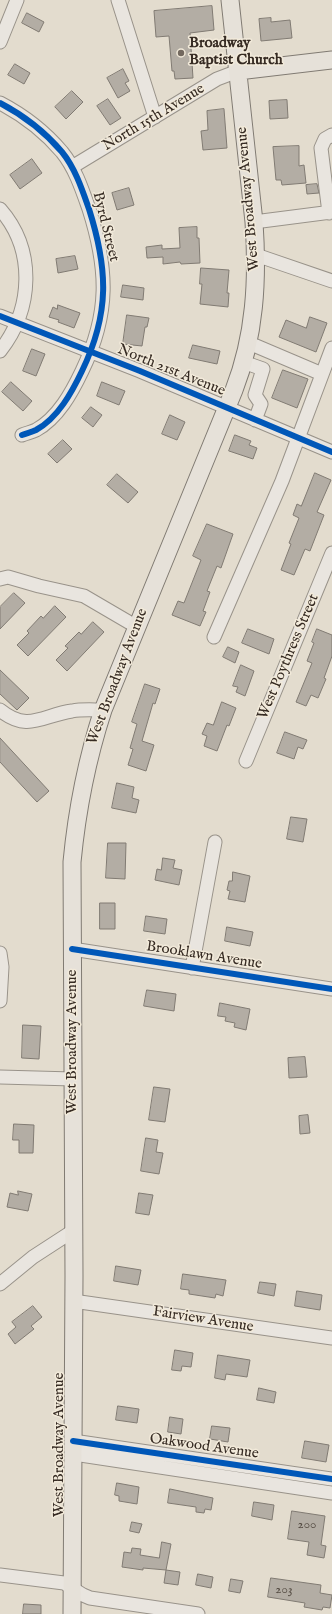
<!DOCTYPE html>
<style>
body{margin:0}
canvas{display:block;background:#e3dcce}
</style>
<canvas width="332" height="1614"></canvas>
<script>
const g = document.querySelector('canvas').getContext('2d');
g.lineJoin = 'round';
function fillPath(path, color) {
  g.fillStyle = color;
  g.fill(path, 'evenodd');
}
function stroke(path, color, width, dash) {
  g.strokeStyle = color;
  g.lineWidth = width;
  g.lineCap = dash ? 'butt' : 'round';
  g.setLineDash(dash || []);
  g.stroke(path);
}
function label(font, color, halo, rows, align = 'center') {
  g.font = font + ' "IM FELL English",serif';
  g.lineWidth = 3;
  g.setLineDash([]);
  g.textBaseline = 'middle';
  g.strokeStyle = halo;
  g.fillStyle = color;
  for (const [text, x, y, turn = 0] of rows) {
    g.save();
    g.translate(x, y);
    g.rotate((+turn || 0) * Math.PI / 180);
    g.textAlign = isNaN(turn) ? turn : align;
    if (halo) g.strokeText(text, 0, 0);
    g.fillText(text, 0, 0);
    g.restore();
  }
}
const building = new Path2D(`
 M212 6 214 30 190 33 193 78 175 79 174 71H172L169 36 156 37 154 11Z
 M27 13 44 22 39 32 22 23Z
 M271 18V22L290 20 292 38 261 41 259 19Z
 M15 64 30 73 24 84 8 75Z
 M123 69 129 81 125 83 130 91 118 98 107 78Z
 M72 91 83 102 66 119 55 107Z
 M108 99 121 118 110 125 97 106Z
 M287 100 288 118 270 119 269 101Z
 M224 109 227 148 203 150 201 131 208 130 207 111Z
 M299 146V166L304 165 306 183 282 185 281 180H276L273 147Z
 M32 159 42 173 20 189 10 175Z
 M317 184 319 193 307 194 306 185Z
 M129 188 134 205 117 210 112 193Z
 M197 227V238H199L200 263 181 264 180 262 163 264V257L147 258 146 247 162 245V249L180 248 179 228Z
 M75 256 78 269 58 273 56 259Z
 M201 268 229 270 227 293H229L228 307 200 304 202 284H200Z
 M123 285 144 288 143 300 121 297Z
 M58 305 80 313 74 328 58 322 59 320 49 317 53 307 57 309Z
 M127 315 149 318 147 327H145L142 346 123 344Z
 M310 317 327 323 316 352 279 337 286 320 306 328Z
 M193 345 220 351 217 364 189 358Z
 M32 349 45 354 36 376 23 371Z
 M283 370 308 379 297 408 272 398Z
 M11 382 32 401 23 411 2 392Z
 M102 382 125 391 119 405 97 396Z
 M91 407 102 415 93 427 82 418Z
 M170 415 185 422 177 440 162 434Z
 M235 435 251 441 249 445 257 448 253 459 229 451Z
 M63 440 72 449 57 463 48 454Z
 M315 473 331 480 317 512 324 515 310 551 305 549 294 575 281 570 291 544 289 543 299 518 293 515 297 504 301 506Z
 M117 474 138 492 128 503 107 485Z
 M207 524 233 534 221 568 217 566 207 591 210 592 203 611 206 612 200 626 172 615 178 601 184 603 201 560 193 556Z
 M14 593 25 603 0 629V607Z
 M55 606 66 617 28 656 17 645 29 633 27 631 41 616 43 618Z
 M93 622 104 632 67 671 56 660 68 648 65 646 79 632 81 634Z
 M248 629 274 639 269 654 242 643Z
 M317 629 332 635V656L324 678 326 679 318 698 311 695 306 706 296 702 312 663 307 661 314 643 312 642Z
 M228 647 239 652 235 663 223 657Z
 M241 665 254 671 245 696 236 692 238 687 233 686Z
 M0 670 29 698 17 710 0 694Z
 M145 684 160 689 155 704 153 703 142 741 154 745 146 771 128 765 133 749 130 748 137 724 132 722Z
 M222 702 236 708 229 726 227 725 217 751 204 746 207 736 202 734 207 723 213 725Z
 M285 732 307 740 303 749 298 747 294 759 277 753Z
 M0 738 49 791 37 802 0 762Z
 M117 783 134 787 132 798 139 800 136 813 112 808Z
 M291 817 307 819 303 842 287 839Z
 M108 843H126L125 879 106 878Z
 M163 858 175 860 173 868 182 870 179 885 155 880 157 869 161 870Z
 M233 872 250 876 245 902 228 899 230 891 227 890 229 881H232Z
 M100 903H115V929H100Z
 M146 916 167 919 165 934 144 931Z
 M227 927 253 932 250 946 225 941Z
 M147 990 176 994 174 1011 144 1006Z
 M220 1003 250 1009 246 1030 234 1027 235 1023 225 1021 226 1017 218 1016Z
 M23 1025 41 1026 39 1059 22 1058Z
 M305 1057 307 1077 289 1078 288 1058Z
 M154 1087 170 1089 165 1122 149 1120Z
 M308 1115 310 1133 300 1134 299 1116Z
 M14 1124 34 1125 33 1153H19V1140H13Z
 M146 1138 158 1140 156 1152 163 1153 159 1174 141 1171Z
 M18 1191 32 1194 28 1211 7 1207 10 1193 18 1195Z
 M139 1193 153 1195 149 1215 136 1213Z
 M116 1266 141 1270 138 1285 114 1281Z
 M183 1274 226 1280 223 1296 216 1294 215 1298 189 1294V1290L181 1289Z
 M260 1282 276 1284 274 1296 258 1293Z
 M297 1291 322 1295 320 1310 295 1306Z
 M33 1306 42 1317 31 1326 34 1329 15 1344 8 1334 16 1327 12 1322Z
 M175 1350 193 1353 191 1367 182 1366 181 1371 172 1370Z
 M218 1355 250 1360 247 1377 226 1374 225 1380 215 1378Z
 M259 1388 276 1392 274 1403 257 1400Z
 M118 1406 139 1409 137 1423 116 1420Z
 M170 1417 183 1419 181 1434 168 1432Z
 M212 1426 230 1428 228 1442 210 1439Z
 M305 1441 329 1445 326 1462 302 1458Z
 M117 1483 139 1487 137 1504 119 1501V1496L115 1495Z
 M170 1489 213 1498 211 1510 205 1509 204 1513 196 1512V1507L168 1503Z
 M254 1502 274 1505 272 1520 252 1516Z
 M292 1511 325 1516 321 1545 326 1546 324 1558 307 1555 309 1542 288 1539Z
 M132 1522 142 1524 139 1533 130 1531Z
 M162 1542 171 1544 166 1570 180 1572 178 1585 164 1583 166 1570 143 1568V1570L122 1567 124 1552 131 1553 132 1548 141 1549 140 1555 159 1558Z
 M198 1574 213 1577 211 1588 196 1585Z
 M271 1578 321 1585 320 1593 332 1595 330 1608 323 1607 322 1610 304 1607 305 1603 268 1597Z
 M231 1579 243 1581 240 1593 229 1591Z
 M24 1604 41 1605V1614H23Z`);
fillPath(building, '#b3ada4');
stroke(building, '#817b73', 1);
const minor = new Path2D(`
 M118 0 155 117
 M0 42 17 0
 M0 103C23 115 45 132 62 152 75 168 82 189 89 209 108 269 110 313 82 371 72 392 58 418 36 430 32 432 27 433 22 435
 M72 167 217 79 238 71
 M0 209C36 250 33 309 0 351
 M329 213 321 148 325 139 332 135
 M254 222 332 212
 M256 255 332 281
 M0 316 140 371 332 452
 M249 343 322 374
 M243 362 263 369 255 395 261 404 255 420
 M0 579 8 577 39 586 84 596 137 627
 M214 637 282 481 332 348
 M0 710C28 733 43 715 72 711 82 709 93 710 103 710
 M246 761 332 553
 M72 949 332 989
 M0 953 2 967 0 1001
 M192 968 215 842
 M0 1077 73 1079
 M0 1284 33 1257 73 1231
 M73 1301 332 1338
 M73 1441 332 1479
 M74 1454 332 1493
 M0 1575 64 1583 83 1595 90 1598 198 1614`);
const major = new Path2D(`
 M238 71 332 60
 M72 1614 74 1276 72 862C77 810 87 759 103 710L234 390C255 336 258 280 254 222L230 0`);
stroke(minor, '#99938a', 15);
stroke(major, '#817b73', 19);
stroke(minor, '#e9e5df', 13);
stroke(major, '#e6e1d9', 17);
stroke(new Path2D(`
 M0 103C23 115 45 132 62 152 75 168 82 189 89 209 108 269 110 313 82 371 72 392 58 418 36 430 32 432 27 433 22 435
 M0 316 140 371 332 452
 M72 949 332 989
 M73 1441 332 1479`), '#0057b8', 6);
for (const [x, y, r, color] of [
 [181,53,4,"#73695f"]
]) {
  const dot = new Path2D();
  dot.arc(x, y, r, 0, 2 * Math.PI);
  g.fillStyle = color;
  g.fill(dot);
  stroke(dot, '#f2eada', 1.5);
}
label('13px', '#554c43', null, [
 ["200",307,1525],
 ["203",284,1590]
]);
label('bold 15px', '#362b23', '#f2eada', [
 ["Broadway",189,44],
 ["Baptist Church",189,61]
], 'left');
label('15px', '#362b23', '#f2eada', [
 ["North 15th Avenue",154,118,-31],
 ["West Broadway Avenue",249,199,-95],
 ["Byrd Street",105,227,76],
 ["North 21st Avenue",171,371,22],
 ["West Poythress Street",289,657,-67],
 ["West Broadway Avenue",118,677,-69],
 ["Brooklawn Avenue",204,956,9],
 ["West Broadway Avenue",73,1042,-90],
 ["Fairview Avenue",203,1320,9],
 ["West Broadway Avenue",60,1445,-90],
 ["Oakwood Avenue",204,1447,8]
]);
</script>
